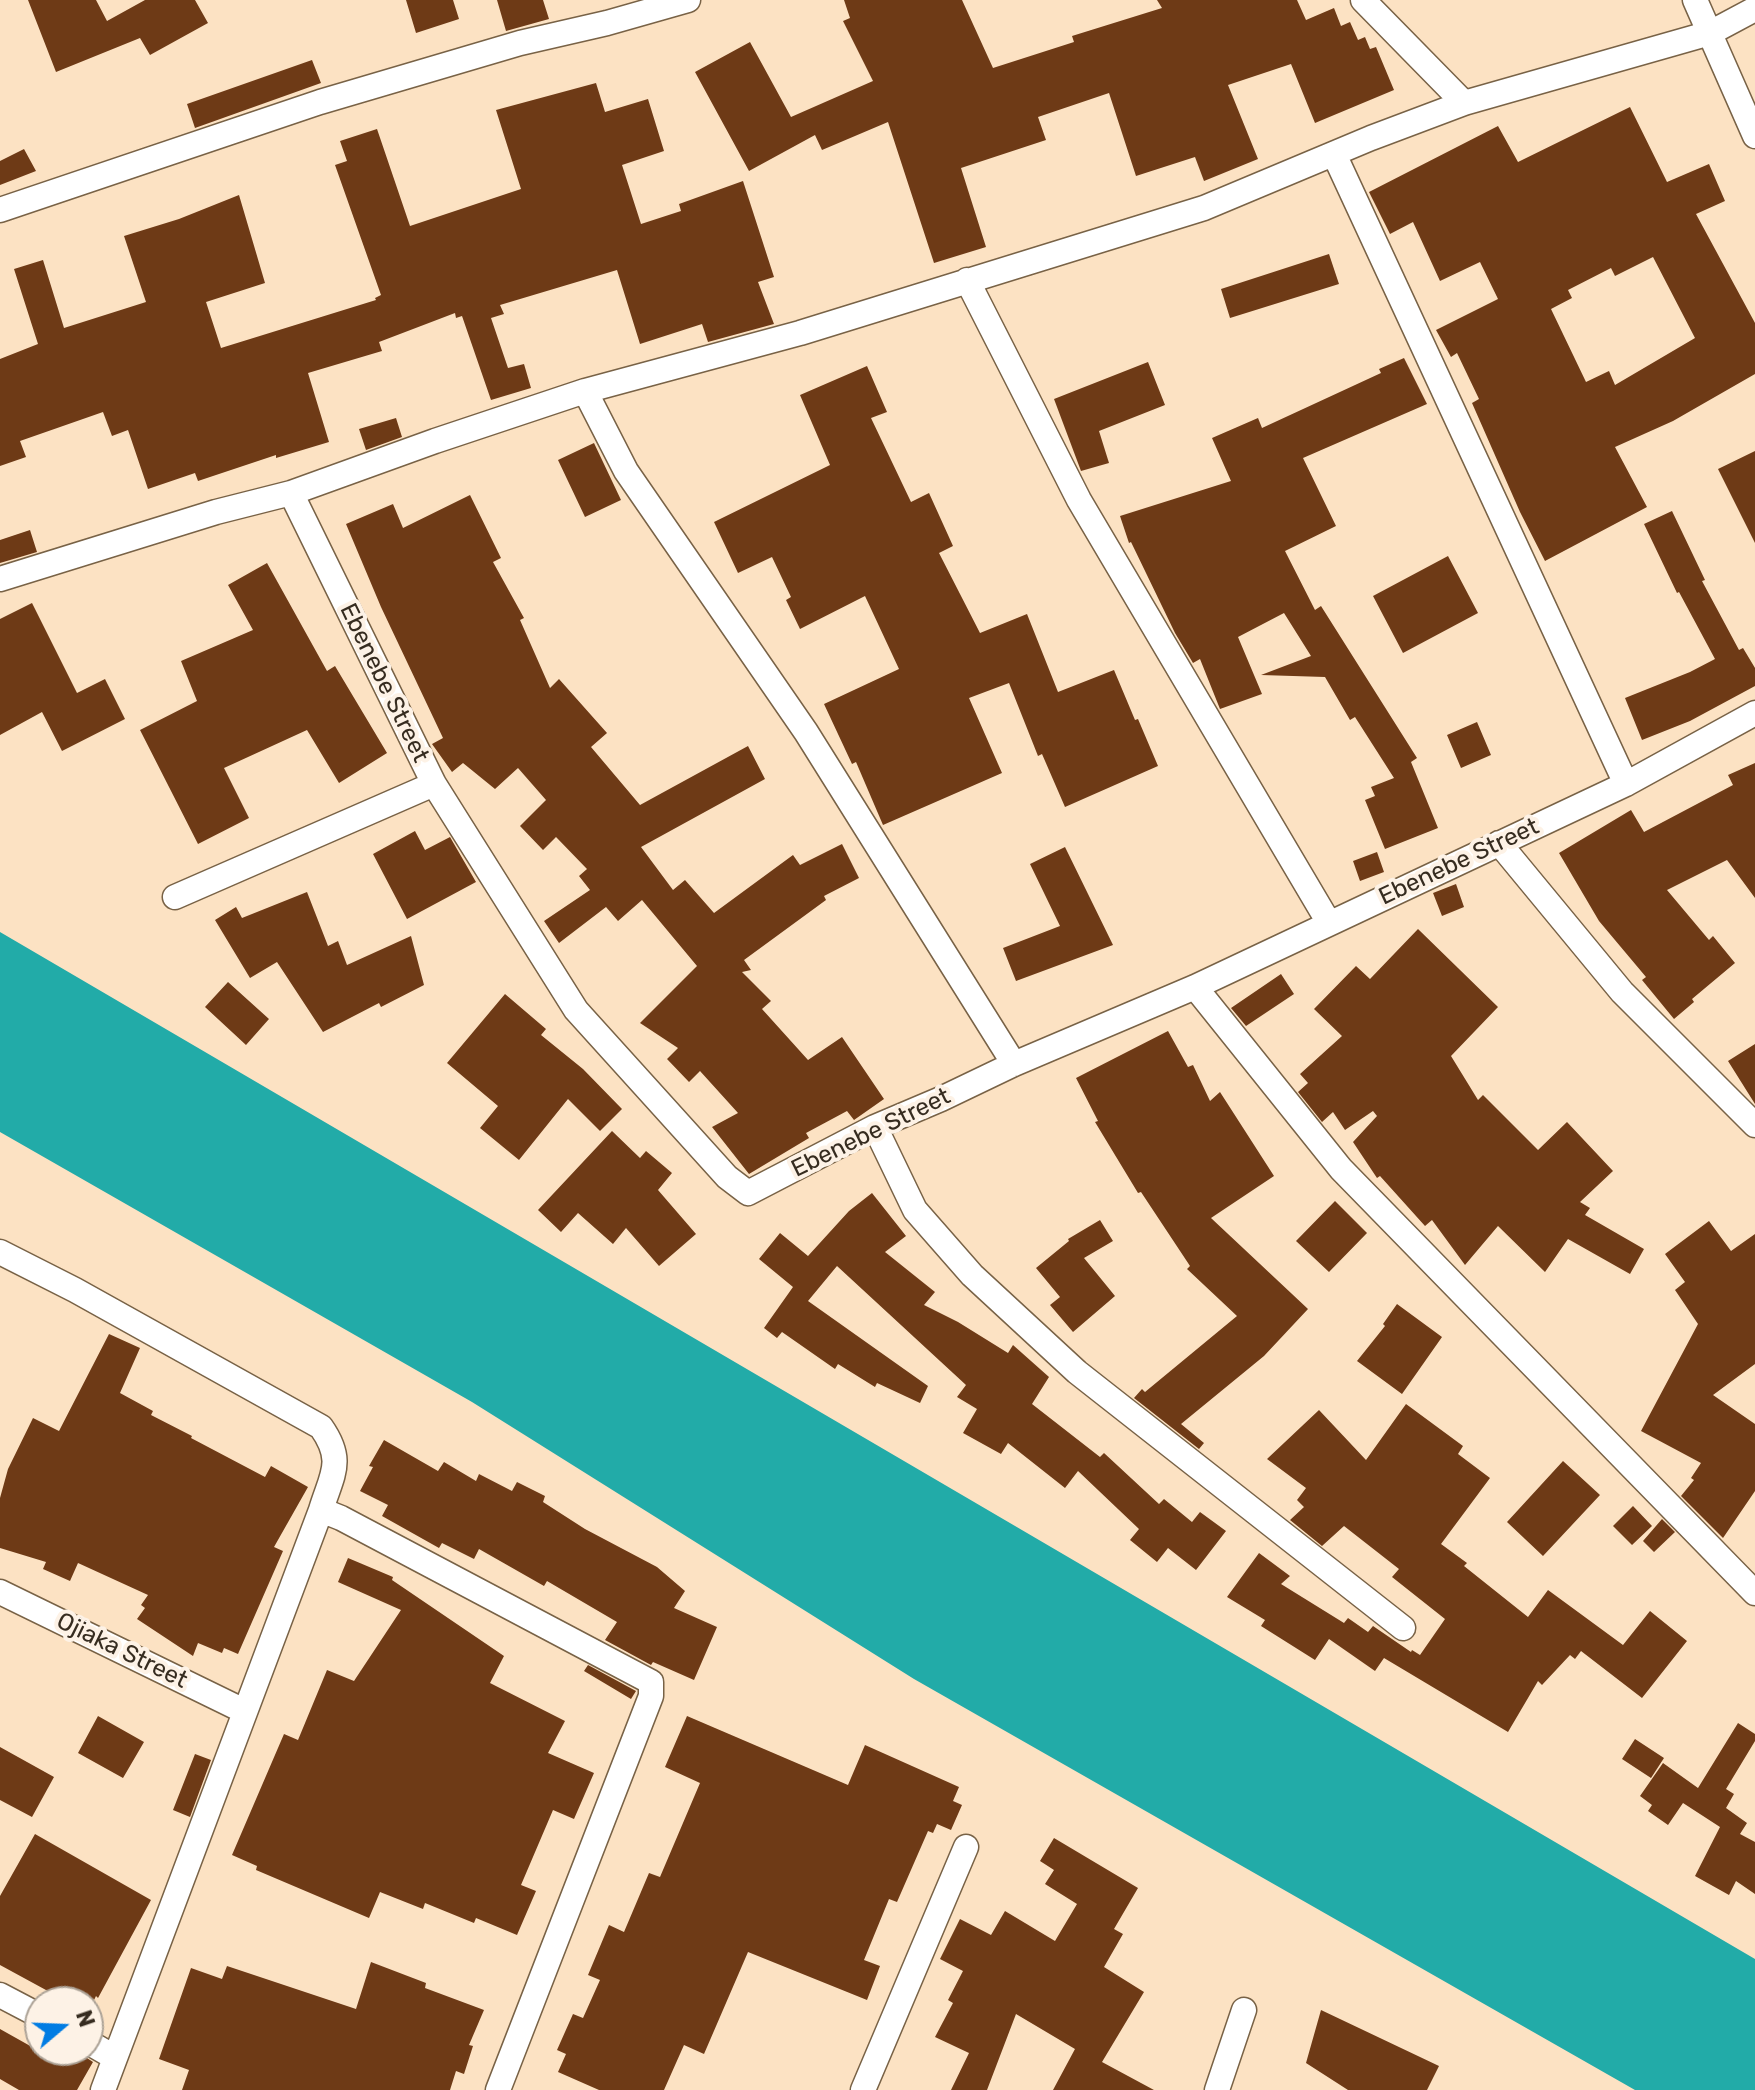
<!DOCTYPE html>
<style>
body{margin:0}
#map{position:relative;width:1755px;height:2090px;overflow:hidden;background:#fce2c3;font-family:Rubik,sans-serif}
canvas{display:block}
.north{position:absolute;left:24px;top:1986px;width:80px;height:80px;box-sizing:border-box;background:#fdf2e6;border:2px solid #ada397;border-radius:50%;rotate:71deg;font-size:22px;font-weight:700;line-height:32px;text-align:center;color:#362c20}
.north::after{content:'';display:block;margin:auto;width:28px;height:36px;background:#017ce3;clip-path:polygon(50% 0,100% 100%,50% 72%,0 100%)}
</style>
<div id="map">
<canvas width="1755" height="2090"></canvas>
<div class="north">N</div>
</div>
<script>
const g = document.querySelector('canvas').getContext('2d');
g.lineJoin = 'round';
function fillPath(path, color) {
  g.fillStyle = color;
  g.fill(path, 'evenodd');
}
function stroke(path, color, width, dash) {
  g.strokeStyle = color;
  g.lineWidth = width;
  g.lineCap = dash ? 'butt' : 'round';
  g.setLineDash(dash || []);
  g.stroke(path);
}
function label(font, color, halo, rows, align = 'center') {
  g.font = font + ' Rubik,sans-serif';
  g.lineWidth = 8;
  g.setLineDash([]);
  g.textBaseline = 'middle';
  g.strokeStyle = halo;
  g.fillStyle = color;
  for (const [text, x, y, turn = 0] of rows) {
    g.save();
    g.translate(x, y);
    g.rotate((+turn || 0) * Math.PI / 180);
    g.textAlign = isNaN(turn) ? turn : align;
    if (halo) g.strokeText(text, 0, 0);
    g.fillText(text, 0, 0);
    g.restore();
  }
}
fillPath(new Path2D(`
 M0 932 1755 1959V2090H1635L914 1679 472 1402 0 1132Z`), '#22aba8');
fillPath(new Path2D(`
 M28 0H96L107 21 145 0H195L208 23 150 55 140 38 56 72Z
 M406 0H453L459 19 416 33Z
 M497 0H543L549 19 506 31Z
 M844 0H962L993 68 1074 42 1072 36 1162 8 1157 0H1297L1306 20 1334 8 1341 26 1350 22 1358 40 1365 37 1370 49 1376 47 1394 90 1315 123 1291 64 1228 85 1258 159 1204 181 1195 157 1136 176 1109 93 1038 117 1046 140 961 168 986 247 934 263 888 122 822 150 815 135 749 171 695 72 750 42 791 117 873 81 843 21 850 18Z
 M312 60 321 83 195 128 187 104Z
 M596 83 605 112 648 99 664 151 622 165 641 224 681 211 679 204 743 181 774 277 758 282 774 324 708 342 702 324 640 344 617 270 500 305 504 314 491 318 508 368 524 364 531 388 491 400 462 316 456 318 455 313 379 342 382 351 308 373 329 442 276 458V455L198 481 195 473 148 489 128 430 112 436 103 412 20 441 26 457 0 466V359L38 344 14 269 43 260 64 328 146 302 124 236 179 219 239 195 265 283 206 302 221 348 376 300 375 298 381 295 335 165 347 161 340 141 377 129 410 226 521 189 496 110Z
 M1630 107 1667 182 1709 164 1725 201 1696 214 1755 323V374L1673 421 1615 447 1647 507 1545 561 1520 512 1472 403 1479 399 1457 353 1451 357 1436 330 1498 299 1480 262 1440 281 1413 222 1390 234 1369 192 1498 126 1518 162ZM1653 257 1695 338 1615 385 1609 371 1586 382 1551 309 1572 298 1568 290 1611 268 1615 276Z
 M24 149 36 171 0 185V161Z
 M1329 254 1339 284 1230 318 1221 289Z
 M1404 358 1427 404 1303 458 1336 526 1285 551 1315 610 1321 606 1417 758 1411 762 1438 828 1385 849 1365 800 1375 796 1371 787 1394 778 1355 717 1350 720 1325 677 1261 675 1311 656 1284 613 1238 637 1262 694 1220 709 1200 659 1193 663 1175 633 1131 542 1129 543 1120 516 1231 481 1212 438 1258 418 1262 428 1381 373 1379 369Z
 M1148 362 1165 405 1099 431 1109 463 1081 471 1054 399Z
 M867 366 887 412 871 418 911 502 929 493 953 546 939 553 980 633 1027 614 1058 692 1114 670 1135 720 1138 719 1158 766 1065 807 1042 754 1038 756 1009 683 969 698 1002 773 883 825 856 762 852 764 824 704 899 669 865 596 800 629 786 600 791 597 772 557 738 573 714 522 830 465 800 395Z
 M396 418 402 437 366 450 359 429Z
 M594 443 621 500 585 517 558 460Z
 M1755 451V543L1718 469Z
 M470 495 501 558 493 562 524 618 520 620 550 688 559 679 607 733 591 747 640 805 748 746 765 779 641 847 673 890 685 880 714 913 793 855 800 865 842 844 859 878 824 896 826 900 744 960 751 970 742 972 771 1001 762 1009 808 1060 842 1037 884 1099 854 1120 847 1111 806 1133 809 1138 749 1174 712 1127 738 1113 700 1071 689 1082 667 1059 678 1048 640 1023 697 966 642 900 618 921 606 907 559 943 544 921 590 890 579 876 587 869 556 837 543 850 520 826 546 800 518 768 495 789 463 763 452 772 432 744 443 738 381 607 346 524 393 504 403 528Z
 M1672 511 1705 580 1702 581 1739 650 1743 648 1755 668V686L1690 721 1642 740 1625 698 1690 672 1715 659 1679 592 1677 593 1644 524Z
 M30 530 37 552 0 563V540Z
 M1448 556 1478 613 1403 653 1373 596Z
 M267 563 327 671 335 666 387 753 339 783 307 730 224 768 249 818 198 844 140 730 197 701 181 661 253 630 228 585Z
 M32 603 77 693 105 679 125 719 62 751 42 712 0 735V619Z
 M1477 722 1491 755 1461 768 1447 735Z
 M1755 763V898L1727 860 1667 890 1709 940 1713 936 1735 963 1692 999 1694 1002 1674 1019 1642 980 1646 977 1599 921 1559 853 1631 810 1644 832 1733 785 1728 775Z
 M415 831 425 850 450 837 476 882 407 919 373 854Z
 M1065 847 1113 945 1016 981 1003 948 1060 926 1030 864Z
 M1377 852 1384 872 1360 881 1353 861Z
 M1456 884 1464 907 1442 916 1433 893Z
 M307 892 328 946 338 941 347 965 411 936 424 985 381 1007 379 1003 323 1032 277 962 250 978 215 920 236 907 242 918Z
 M1418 929 1498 1007 1451 1056 1478 1100 1483 1095 1538 1150 1567 1122 1613 1171 1580 1202 1590 1208 1585 1215 1644 1249 1630 1274 1568 1239 1545 1272 1498 1226 1465 1265 1432 1220 1425 1226 1380 1176 1377 1178 1353 1142 1377 1116 1373 1111 1345 1130 1333 1112 1322 1122 1298 1092 1308 1083 1300 1074 1342 1036 1314 1009 1356 966 1370 979Z
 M1281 974 1294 994 1246 1026 1231 1008Z
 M228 982 269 1019 246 1045 205 1007Z
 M505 994 546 1029 541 1035 583 1069 622 1109 600 1131 568 1099 519 1160 480 1128 498 1106 447 1063Z
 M1168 1031 1188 1067 1193 1065 1210 1101 1220 1092 1274 1176 1211 1218 1308 1309 1264 1356 1181 1424 1204 1443 1199 1449 1134 1398 1142 1389 1145 1392 1237 1316 1187 1269 1190 1266 1141 1192 1138 1193 1095 1122 1098 1121 1076 1078Z
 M1755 1044V1104L1728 1061Z
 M612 1131 640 1158 646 1151 672 1173 658 1190 696 1234 659 1266 626 1228 613 1244 578 1213 561 1232 538 1210Z
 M872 1193 906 1236 885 1252 935 1292 924 1305 958 1322 1008 1353 1013 1345 1049 1377 1032 1404 1100 1457 1104 1453 1159 1504 1164 1499 1192 1522 1200 1512 1226 1531 1196 1570 1168 1548 1157 1562 1130 1540 1139 1529 1078 1471 1065 1488 1008 1443 1001 1454 963 1433 977 1409 957 1397 966 1385 837 1266 808 1301 928 1386 920 1403 877 1383 875 1387 838 1364 835 1369 782 1332 777 1338 764 1328 793 1287 759 1259 780 1233 808 1256 849 1211Z
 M1335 1201 1367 1233 1329 1272 1296 1241Z
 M1100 1220 1113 1241 1084 1258 1115 1296 1073 1332 1050 1305 1060 1297 1036 1268 1069 1241 1068 1239Z
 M1709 1221 1731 1251 1755 1234V1364L1713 1395 1755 1424V1491L1723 1538 1681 1496 1694 1480 1691 1478 1701 1463 1641 1431 1698 1324 1675 1290 1685 1282 1665 1254Z
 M1397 1304 1442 1337 1402 1394 1357 1361 1385 1326 1383 1324Z
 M109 1334 140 1348 120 1393 153 1411 151 1415 192 1436 191 1438 265 1477 271 1466 308 1487 274 1547 283 1551 238 1654 224 1648 222 1653 198 1643 193 1656 137 1619 145 1608 141 1605 148 1595 78 1563 70 1581 43 1569 46 1562 0 1548V1498L8 1469 33 1418 59 1431Z
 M1406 1404 1463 1446 1458 1454 1490 1478 1441 1544 1467 1563 1464 1566 1528 1617 1548 1590 1623 1645 1650 1611 1687 1641 1642 1698 1581 1651 1575 1659 1570 1655 1542 1685 1538 1681 1508 1732 1384 1658 1375 1671 1329 1639 1315 1660 1261 1626 1265 1620 1227 1597 1259 1553 1290 1576 1281 1584 1344 1623 1348 1618 1368 1632 1373 1626 1411 1652 1412 1650 1420 1655 1445 1619 1392 1577 1399 1569 1344 1526 1322 1546 1290 1520 1304 1507 1297 1500 1306 1488 1267 1459 1319 1410 1366 1460Z
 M384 1440 438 1471 444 1462 476 1481 479 1474 512 1491 517 1482 545 1496 543 1502 585 1529 657 1567 685 1591 674 1608 717 1627 694 1680 653 1662 651 1665 605 1640 617 1622 547 1581 544 1586 479 1549 474 1559 442 1543 439 1548 382 1516 388 1505 360 1491 373 1467 369 1466Z
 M1563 1461 1600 1495 1543 1556 1507 1522Z
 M1633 1506 1652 1526 1632 1545 1613 1526Z
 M1662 1519 1675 1532 1654 1552 1643 1541Z
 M348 1558 393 1577 392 1580 504 1656 490 1683 565 1721 548 1753 594 1773 574 1819 553 1810 521 1885 536 1891 517 1935 476 1918 474 1923 425 1903 423 1909 380 1892 369 1918 256 1870 257 1866 232 1855 284 1734 298 1740 327 1670 354 1681 401 1610 338 1582Z
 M588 1665 636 1691 631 1699 584 1671Z
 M98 1716 144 1742 123 1778 78 1753Z
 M687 1716 848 1785 865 1745 959 1787 953 1801 962 1805 951 1830 937 1824 933 1833 928 1831 897 1902 889 1899 864 1960 880 1966 867 2000 748 1952 704 2054 684 2045 664 2090H599L558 2072 566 2054 557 2050 573 2014 583 2018 600 1980 588 1975 609 1925 624 1932 649 1873 660 1877 700 1783 665 1767Z
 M1738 1723 1755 1734V1741L1726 1789 1734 1794 1726 1808 1747 1823 1740 1834 1755 1842V1894L1736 1881 1729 1895 1695 1876 1720 1827 1683 1803 1668 1825 1648 1811 1652 1805 1640 1796 1663 1763 1698 1788Z
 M1635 1739 1664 1758 1651 1778 1622 1759Z
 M0 1747 54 1777 32 1817 0 1800Z
 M195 1754 211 1760 190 1817 173 1810Z
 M35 1834 151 1900 98 1998 96 1996 93 2002H68L0 1965V1896Z
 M1054 1838 1138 1888 1114 1929 1123 1934 1104 1967 1144 1992 1102 2062 1154 2090H1053L1075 2049 1016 2014 987 2090H951L969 2053 935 2037 953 2003 948 2000 963 1971 940 1959 960 1919 991 1935 1005 1911 1055 1941 1077 1904 1045 1884 1054 1870 1040 1861Z
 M371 1962 426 1983 425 1988 484 2010 469 2045 473 2046 464 2074 456 2071 450 2090H182L189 2070 159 2059 191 1968 222 1979 227 1966 356 2009Z
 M1321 2010 1439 2066 1427 2090H1348L1306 2063Z
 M0 2029 57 2061 64 2050H75L93 2062 77 2090H19L0 2079Z`), '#6e3a16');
const street = new Path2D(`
 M1363 0 1464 103
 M1695 0 1755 136
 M1334 154 1626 784
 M0 210 320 102 520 43 607 23 688 0
 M967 280 1079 500 1329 923
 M585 391 626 471 806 732 1014 1064
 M291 493 434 784 576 1010 727 1177 748 1193 875 1127 941 1099 1014 1064 1195 987 1626 784 1755 713
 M0 579 216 512 291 493 435 441 585 391 800 333 1204 208 1371 138 1464 103 1710 33 1755 9
 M1499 843 1622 992 1755 1125
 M175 897 434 784
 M1195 987 1341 1169 1755 1593
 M875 1127 915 1210 972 1275 1077 1372 1403 1628
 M0 1252 75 1290 321 1427C345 1461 332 1474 321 1510
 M0 1592 244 1711
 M0 1995 40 2016
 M88 2042 114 2057
 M103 2090 321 1510 341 1518 651 1682V1696L498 2090
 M863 2090 966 1847
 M1217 2090 1244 2010`);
stroke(street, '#786246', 27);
stroke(street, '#fff', 24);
label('24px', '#362c20', '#fdf2e6', [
 ["Ebenebe Street",384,683,64],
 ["Ebenebe Street",1459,862,-25],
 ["Ebenebe Street",871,1133,-26],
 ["Ojiaka Street",122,1651,26]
]);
</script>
